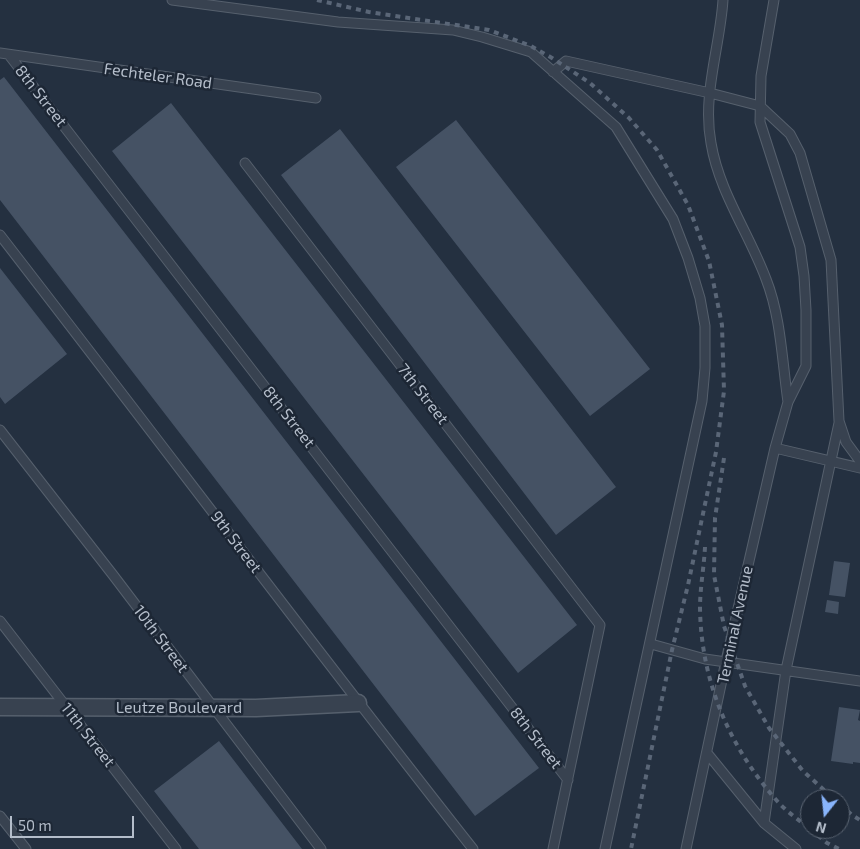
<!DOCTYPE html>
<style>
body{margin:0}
#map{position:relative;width:860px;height:849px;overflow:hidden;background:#243040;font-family:"Exo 2",sans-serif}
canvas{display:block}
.north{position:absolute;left:800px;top:789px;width:50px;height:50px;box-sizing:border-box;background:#1d2735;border:1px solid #596371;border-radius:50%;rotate:196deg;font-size:14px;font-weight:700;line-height:20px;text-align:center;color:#b4bdca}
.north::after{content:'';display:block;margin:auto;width:18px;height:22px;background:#88b4fb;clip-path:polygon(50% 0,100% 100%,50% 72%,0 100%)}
.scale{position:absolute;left:10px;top:816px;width:124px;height:22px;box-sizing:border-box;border:2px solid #b4bdca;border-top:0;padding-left:6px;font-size:15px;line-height:18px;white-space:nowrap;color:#b4bdca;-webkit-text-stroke:4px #1d2735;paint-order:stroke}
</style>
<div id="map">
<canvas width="860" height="849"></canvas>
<div class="north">N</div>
<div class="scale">50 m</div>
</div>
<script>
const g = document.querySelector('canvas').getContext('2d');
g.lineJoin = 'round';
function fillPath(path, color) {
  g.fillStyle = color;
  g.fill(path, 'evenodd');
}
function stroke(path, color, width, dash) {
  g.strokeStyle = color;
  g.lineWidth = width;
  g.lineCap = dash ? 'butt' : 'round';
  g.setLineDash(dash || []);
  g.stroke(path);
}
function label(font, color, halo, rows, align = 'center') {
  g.font = font + ' "Exo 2",sans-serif';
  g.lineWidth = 5;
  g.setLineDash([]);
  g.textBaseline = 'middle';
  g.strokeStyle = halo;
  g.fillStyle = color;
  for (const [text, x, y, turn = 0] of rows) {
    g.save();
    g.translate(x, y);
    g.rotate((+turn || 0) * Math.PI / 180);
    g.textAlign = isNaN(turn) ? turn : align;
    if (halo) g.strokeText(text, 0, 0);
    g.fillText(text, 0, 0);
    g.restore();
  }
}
fillPath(new Path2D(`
 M4 77 539 768 475 816 0 200V80Z
 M171 103 577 625 518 673 112 151Z
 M456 120 650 369 590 416 396 167Z
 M340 129 616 487 556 535 281 175Z
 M0 268 67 354 5 404 0 397Z
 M834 561 850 563 845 597 829 595Z
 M827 600 839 602 838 614 825 612Z
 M839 707 860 710 858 720 860 721V763L853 762V764L831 761Z
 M219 741 302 849H199L154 791Z`), '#455264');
const lane = new Path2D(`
 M172 0 338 22 453 30 482 37 531 52 616 127 673 219 688 258 700 298 705 326V368L702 401 605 849
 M723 0C720 47 702 95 711 143 719 192 749 233 766 279 781 317 782 361 788 402
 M0 53 316 98
 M9 55 568 780
 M553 72 566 61 710 93 760 106 790 134 800 153 831 260 839 421 846 442 860 461
 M245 163 600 625 553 849
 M0 235C158 439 313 646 473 849
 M0 430 113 575 321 849
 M775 448 860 468
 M0 621 176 849
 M651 644 705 659 860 681
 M707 753 764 823 796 849
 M0 816 26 849
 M764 823 786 670 839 423
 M686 849 726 661 775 448 788 402 806 366V310L804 276 800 247 760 122 761 76 774 0`);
const street = new Path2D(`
 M0 707 256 708 358 703`);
stroke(lane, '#56606d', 11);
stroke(street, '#56606d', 19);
stroke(lane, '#384250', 9);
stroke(street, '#384250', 16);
stroke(new Path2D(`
 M317 0 369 12 489 30 531 46 552 58 590 83 629 118 657 150 688 205 709 261 722 325 724 391 716 452 688 585 672 650 631 849
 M724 458 715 518 714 575 724 626 745 686 769 728 803 771 834 799
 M705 547C704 567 700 588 700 608 701 681 729 747 778 802 787 812 799 820 810 829
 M840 804 852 815 860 820
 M810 829 827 843 839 849`), '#5a6677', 4, [5, 5]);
label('16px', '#b4bdca', '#1d2735', [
 ["Fechteler Road",158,76,8],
 ["8th Street",41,96,52],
 ["7th Street",423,394,52],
 ["8th Street",289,417,52],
 ["9th Street",236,542,53],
 ["Terminal Avenue",735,625,-78],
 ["10th Street",161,639,53],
 ["Leutze Boulevard",179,708],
 ["11th Street",88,735,52],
 ["8th Street",536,738,52]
]);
</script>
